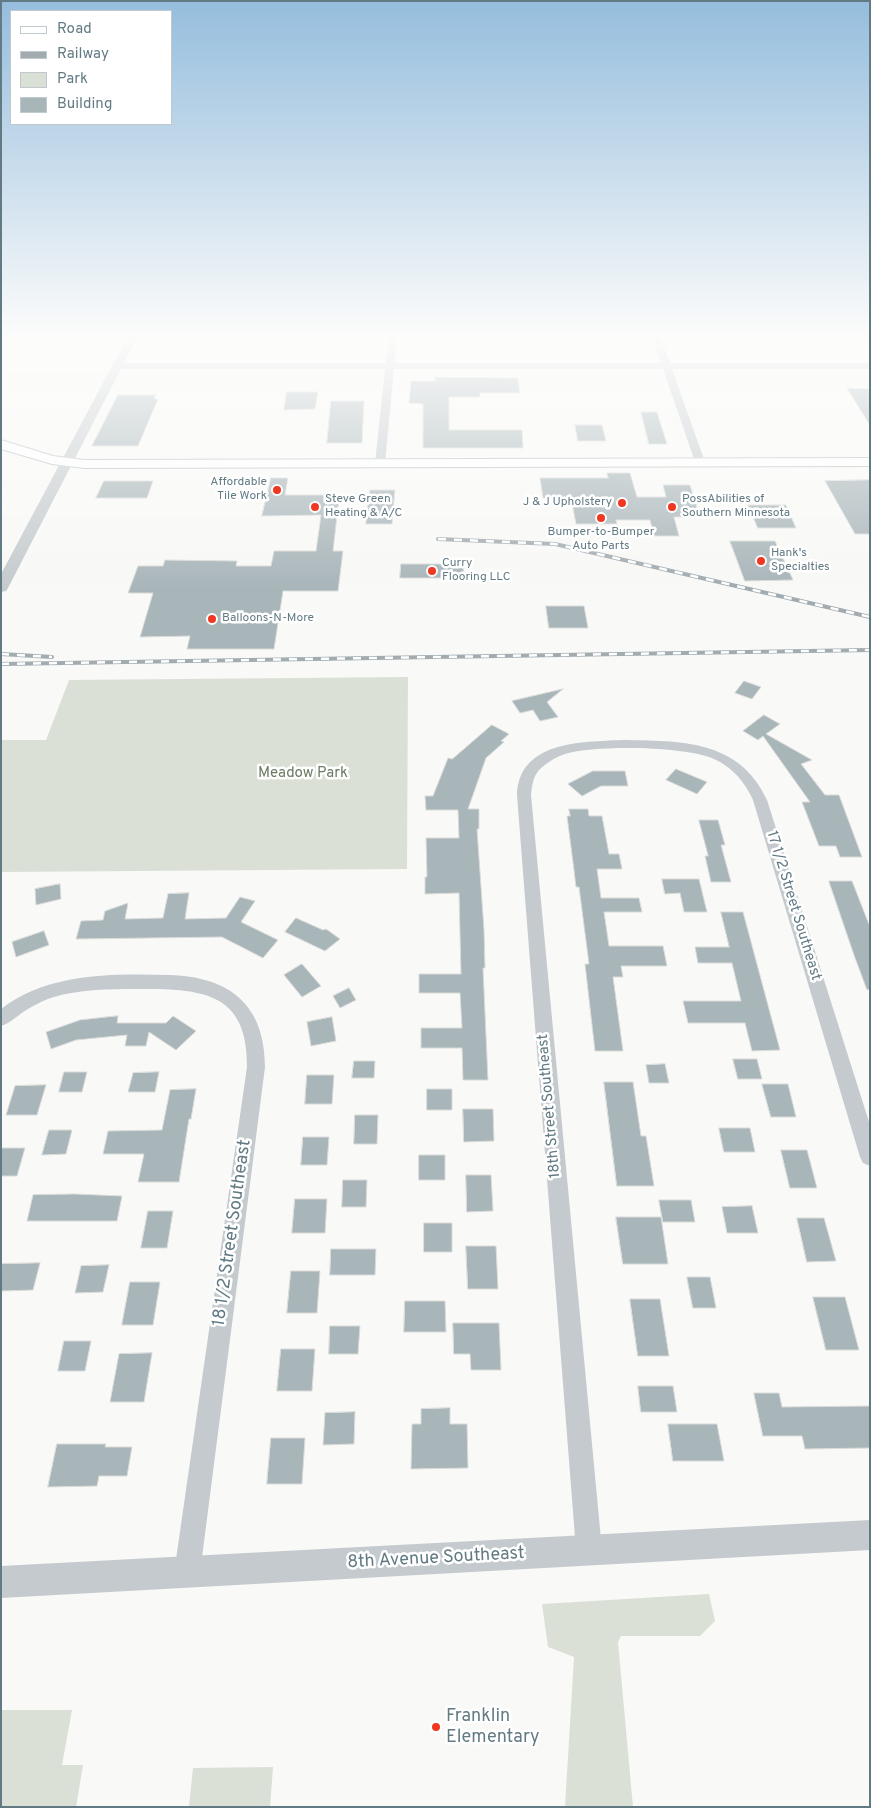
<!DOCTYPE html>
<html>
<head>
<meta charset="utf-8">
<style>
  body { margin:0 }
  #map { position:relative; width:871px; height:1808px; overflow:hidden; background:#f9f9f7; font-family:Overpass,sans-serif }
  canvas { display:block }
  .frame { position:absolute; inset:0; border:2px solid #627a84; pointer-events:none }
  .legend { position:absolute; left:10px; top:10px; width:162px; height:115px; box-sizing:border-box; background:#fff; border:1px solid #c0cace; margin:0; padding:6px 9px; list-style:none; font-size:15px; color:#627a84 }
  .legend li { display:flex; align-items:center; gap:10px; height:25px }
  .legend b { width:25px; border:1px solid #c0cace }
</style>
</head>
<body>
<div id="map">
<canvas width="871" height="1808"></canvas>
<div class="frame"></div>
<ul class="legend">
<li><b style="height:6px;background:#fff"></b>Road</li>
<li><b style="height:6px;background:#a1abb0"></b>Railway</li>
<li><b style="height:14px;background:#dae0d6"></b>Park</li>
<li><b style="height:14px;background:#a8b5b9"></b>Building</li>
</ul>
</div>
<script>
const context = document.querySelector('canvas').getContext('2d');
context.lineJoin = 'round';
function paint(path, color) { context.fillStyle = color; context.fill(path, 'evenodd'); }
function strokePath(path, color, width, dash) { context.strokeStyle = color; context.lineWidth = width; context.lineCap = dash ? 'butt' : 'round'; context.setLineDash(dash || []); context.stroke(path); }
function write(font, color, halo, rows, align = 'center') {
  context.font = font + ' Overpass,sans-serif'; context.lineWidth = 5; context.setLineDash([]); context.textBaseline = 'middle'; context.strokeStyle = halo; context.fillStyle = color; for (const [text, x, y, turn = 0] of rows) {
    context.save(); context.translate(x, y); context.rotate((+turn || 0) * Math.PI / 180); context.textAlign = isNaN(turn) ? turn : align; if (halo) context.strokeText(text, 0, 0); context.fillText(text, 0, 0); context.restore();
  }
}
paint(new Path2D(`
  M408,677L407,869L1,872V740H46L69,680Z
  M709,1594L715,1621L700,1636H621L618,1642L633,1807H565L574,1657L548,1647L542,1604Z
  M1,1710H72L62,1765H83L76,1807H1Z
  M273,1767L270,1807H189L193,1768Z`), '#dae0d6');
const building = new Path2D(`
  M435,377L518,378L520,393H480V397H449V430H522L523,448H423V404L409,403L411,381H435Z
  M847,388L870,389V425Z
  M287,392H318L315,409L284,410Z
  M118,395H156L154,399H158L138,446H92Z
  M331,401H364L362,443H327Z
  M641,412H657L667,444H649Z
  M575,425H602L606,441H578Z
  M607,473H630L637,497H666L663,485H690L700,517H674L679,536H654L650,520H616L617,524H576L571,498H543L540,478H608Z
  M271,478H288L285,495H324V499H339L333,551H343L338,591H283L274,649H187L190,636L140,637L153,593H128L138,566H163L165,560L237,561L236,566H271L274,551H316L321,515L262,516Z
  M870,480V534H855L825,481Z
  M104,481H153L147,498H96Z
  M370,490H395L392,524H366Z
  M748,505H786L796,528H758Z
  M730,541H775L793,580L745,581Z
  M401,564H463L464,578H400Z
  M546,606H584L588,628H549Z
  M744,681L761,687L752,699L735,693Z
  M563,689L547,702L558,717L540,721L533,710L520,713L512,701Z
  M764,715L780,724L766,734L812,760L801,764L825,795H839L862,857H840L836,846H819L802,802H810L763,736L758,740L743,731Z
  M492,725L509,734L501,741L504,742L486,758L468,809H479V829H477L484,930L485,968H483L488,1080H463L462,1048H421V1028H462L460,993H419V974H461L459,893L425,894V877H427L426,838H459L458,810H426L425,796H433L448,758L452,759Z
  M676,769L707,782L697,794L666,780Z
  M593,771H625L628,786H601L582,796L568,784Z
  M569,809H588L589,816H602L609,854H619L622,869H597L601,898H639L642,912H604L609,946H663L667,966H621L623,977H613L623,1051H595L585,964H589L579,887H576L574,870L567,816H570Z
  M699,820H718L725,845H721L731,882H711L705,856H708Z
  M662,879H699L707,912H684L680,893L665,894Z
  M829,881H852L870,927V989L867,990L854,955Z
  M60,884L61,899L36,905L35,889Z
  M189,893L185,919L226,918L240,897L255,901L241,922L278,940L263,958L222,937L76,939L81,921L103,920L105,911L128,903L125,919L163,918L168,894Z
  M721,912H743L780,1050L752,1051L745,1023H688L683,1001H741L732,963H698L695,947H729Z
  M296,918L323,930L326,929L340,939L325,951L285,932Z
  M44,931L49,945L16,957L12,942Z
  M302,964L321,986L302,997L284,975Z
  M349,988L356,1000L340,1008L333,996Z
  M118,1016L117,1023H166L173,1016L196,1031L176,1050L149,1032L146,1046H125L127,1035L76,1040L51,1049L46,1032L80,1020Z
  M332,1017L336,1041L311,1046L307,1022Z
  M733,1059H757L762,1079H738Z
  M354,1061H375L374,1078H352Z
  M665,1064L669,1083H649L646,1065Z
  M64,1072H87L82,1092H59Z
  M159,1072L155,1092H128L133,1073Z
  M307,1075H334L332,1104H305Z
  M604,1082H633L641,1136H646L654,1186H617Z
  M762,1084H788L796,1117H771Z
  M46,1085L37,1115H6L15,1086Z
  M196,1089L191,1119H189L179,1182H138L144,1154H103L108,1131L162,1130L170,1090Z
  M427,1089H452V1110H427Z
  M463,1109H493L494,1141L464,1142Z
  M355,1115H378L377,1144H354Z
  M719,1128H750L755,1152H724Z
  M49,1130H72L66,1154L42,1155Z
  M303,1137H329L327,1165H301Z
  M1,1148H25L17,1176H1Z
  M781,1150H807L817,1188H790Z
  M419,1155H445V1180H419Z
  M466,1175H491L493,1211L467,1212Z
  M343,1180H367L366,1207H342Z
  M74,1194L122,1196L117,1221H27L33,1195Z
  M295,1199H327L325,1233H292Z
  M659,1200H691L695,1222H663Z
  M752,1206L758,1233H727L722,1207Z
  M148,1211H173L167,1248H141Z
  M616,1217H661L668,1264H623Z
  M797,1218H824L836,1261L807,1262Z
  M424,1223H452V1252H424Z
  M466,1246H496L498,1289H468Z
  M331,1249H376L375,1275H330Z
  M40,1263L33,1290L1,1291V1264Z
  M109,1265L103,1292L75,1293L81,1266Z
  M291,1271H320L317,1313H287Z
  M687,1277H710L716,1308H693Z
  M130,1282H160L153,1325H122Z
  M813,1297H845L859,1350H826Z
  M630,1299H660L669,1356H638Z
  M405,1301H445L446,1332H404Z
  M453,1323H499L501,1370H471L470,1354H454Z
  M330,1326H360L358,1354H329Z
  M64,1341H91L85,1371H58Z
  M281,1349H315L312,1391H277Z
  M152,1353L144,1402H110L119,1354Z
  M638,1386H673L677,1412H641Z
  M754,1393H779L782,1407L870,1406V1448L805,1449L802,1436H763Z
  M450,1408V1424H467L468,1468L411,1469L412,1424H421V1409Z
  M355,1412L354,1444L323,1445L325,1413Z
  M668,1424H717L724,1461H673Z
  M271,1438H305L302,1484H267Z
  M57,1444H106L105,1447H132L127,1476H99L97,1486L48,1487Z`);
paint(building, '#a8b5b9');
strokePath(building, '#dbdbd9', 1);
const secondary = new Path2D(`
  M1,440L53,456L84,460L870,458V466L84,468L52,464L1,449Z`);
strokePath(secondary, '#b6bec2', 2);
paint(new Path2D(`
  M389,336H397L395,363H661L652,336H660L670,363H870V369H672L705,462L700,465L695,462L663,369H394L385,463L380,466L375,463L385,369H117L113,366L117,363H386Z
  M622,740C680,741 739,739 767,800L870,1125V1166L863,1163L860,1157L753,800C745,782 732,767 714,759C684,746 596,745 565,754C556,757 546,763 539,770C533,777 532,786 531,795L602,1550L598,1559L589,1563L580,1559L576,1550L517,795C519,741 581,742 622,740Z
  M170,975C230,977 265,1005 265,1067L200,1573L196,1582L187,1586L178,1582L174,1573L247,1067C248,990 199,989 137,989C110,989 81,989 54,997C43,1000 33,1006 23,1012C16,1017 10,1023 1,1026V1009C50,972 112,974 170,975Z`), '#c4cacd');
paint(new Path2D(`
  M128,336H138L8,588L6,591L1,592V574Z
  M870,1520V1550L1,1598V1566Z`), '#c4cacd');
paint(secondary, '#fff');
const rail = new Path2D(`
  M438,539L555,544L870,617
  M1,654L52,657
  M1,664L870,650`);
strokePath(rail, '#a1abb0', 4);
strokePath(rail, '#fff', 2.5, [8]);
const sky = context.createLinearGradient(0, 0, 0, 589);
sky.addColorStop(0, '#95bddd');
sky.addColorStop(0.57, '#fcfcfb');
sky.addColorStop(1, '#fcfcfb00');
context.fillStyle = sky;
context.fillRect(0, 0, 871, 589);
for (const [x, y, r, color] of [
  [277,490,5,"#ef3721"],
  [622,503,5,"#ef3721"],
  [315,507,5,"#ef3721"],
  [672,507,5,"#ef3721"],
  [601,518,5,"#ef3721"],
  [761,561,5,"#ef3721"],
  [432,571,5,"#ef3721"],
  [212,619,5,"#ef3721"],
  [436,1727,5,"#ef3721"]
]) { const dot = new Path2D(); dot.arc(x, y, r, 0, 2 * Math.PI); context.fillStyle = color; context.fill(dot); strokePath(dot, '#fff', 2); }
write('12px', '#627a84', '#fff', [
  ["Affordable",267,483,"right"],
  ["Tile Work",267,497,"right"],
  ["Steve Green",325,500],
  ["Heating & A/C",325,514],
  ["PossAbilities of",682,500],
  ["Southern Minnesota",682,514],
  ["J & J Upholstery",612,503,"right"],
  ["Bumper-to-Bumper",601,533,"center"],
  ["Auto Parts",601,547,"center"],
  ["Hank's",771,554],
  ["Specialties",771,568],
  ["Curry",442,564],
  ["Flooring LLC",442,578],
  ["Balloons-N-More",222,619]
], 'left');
write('15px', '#6a7b62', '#fff', [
  ["Meadow Park",303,774]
]);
write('15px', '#627a84', '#fff', [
  ["17 1/2 Street Southeast",793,906,73],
  ["18th Street Southeast",550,1106,-95]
]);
write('18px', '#627a84', '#fff', [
  ["18 1/2 Street Southeast",233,1233,-82],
  ["8th Avenue Southeast",436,1559,-3]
]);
write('18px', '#627a84', '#fff', [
  ["Franklin",446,1717],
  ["Elementary",446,1738]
], 'left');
</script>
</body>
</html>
